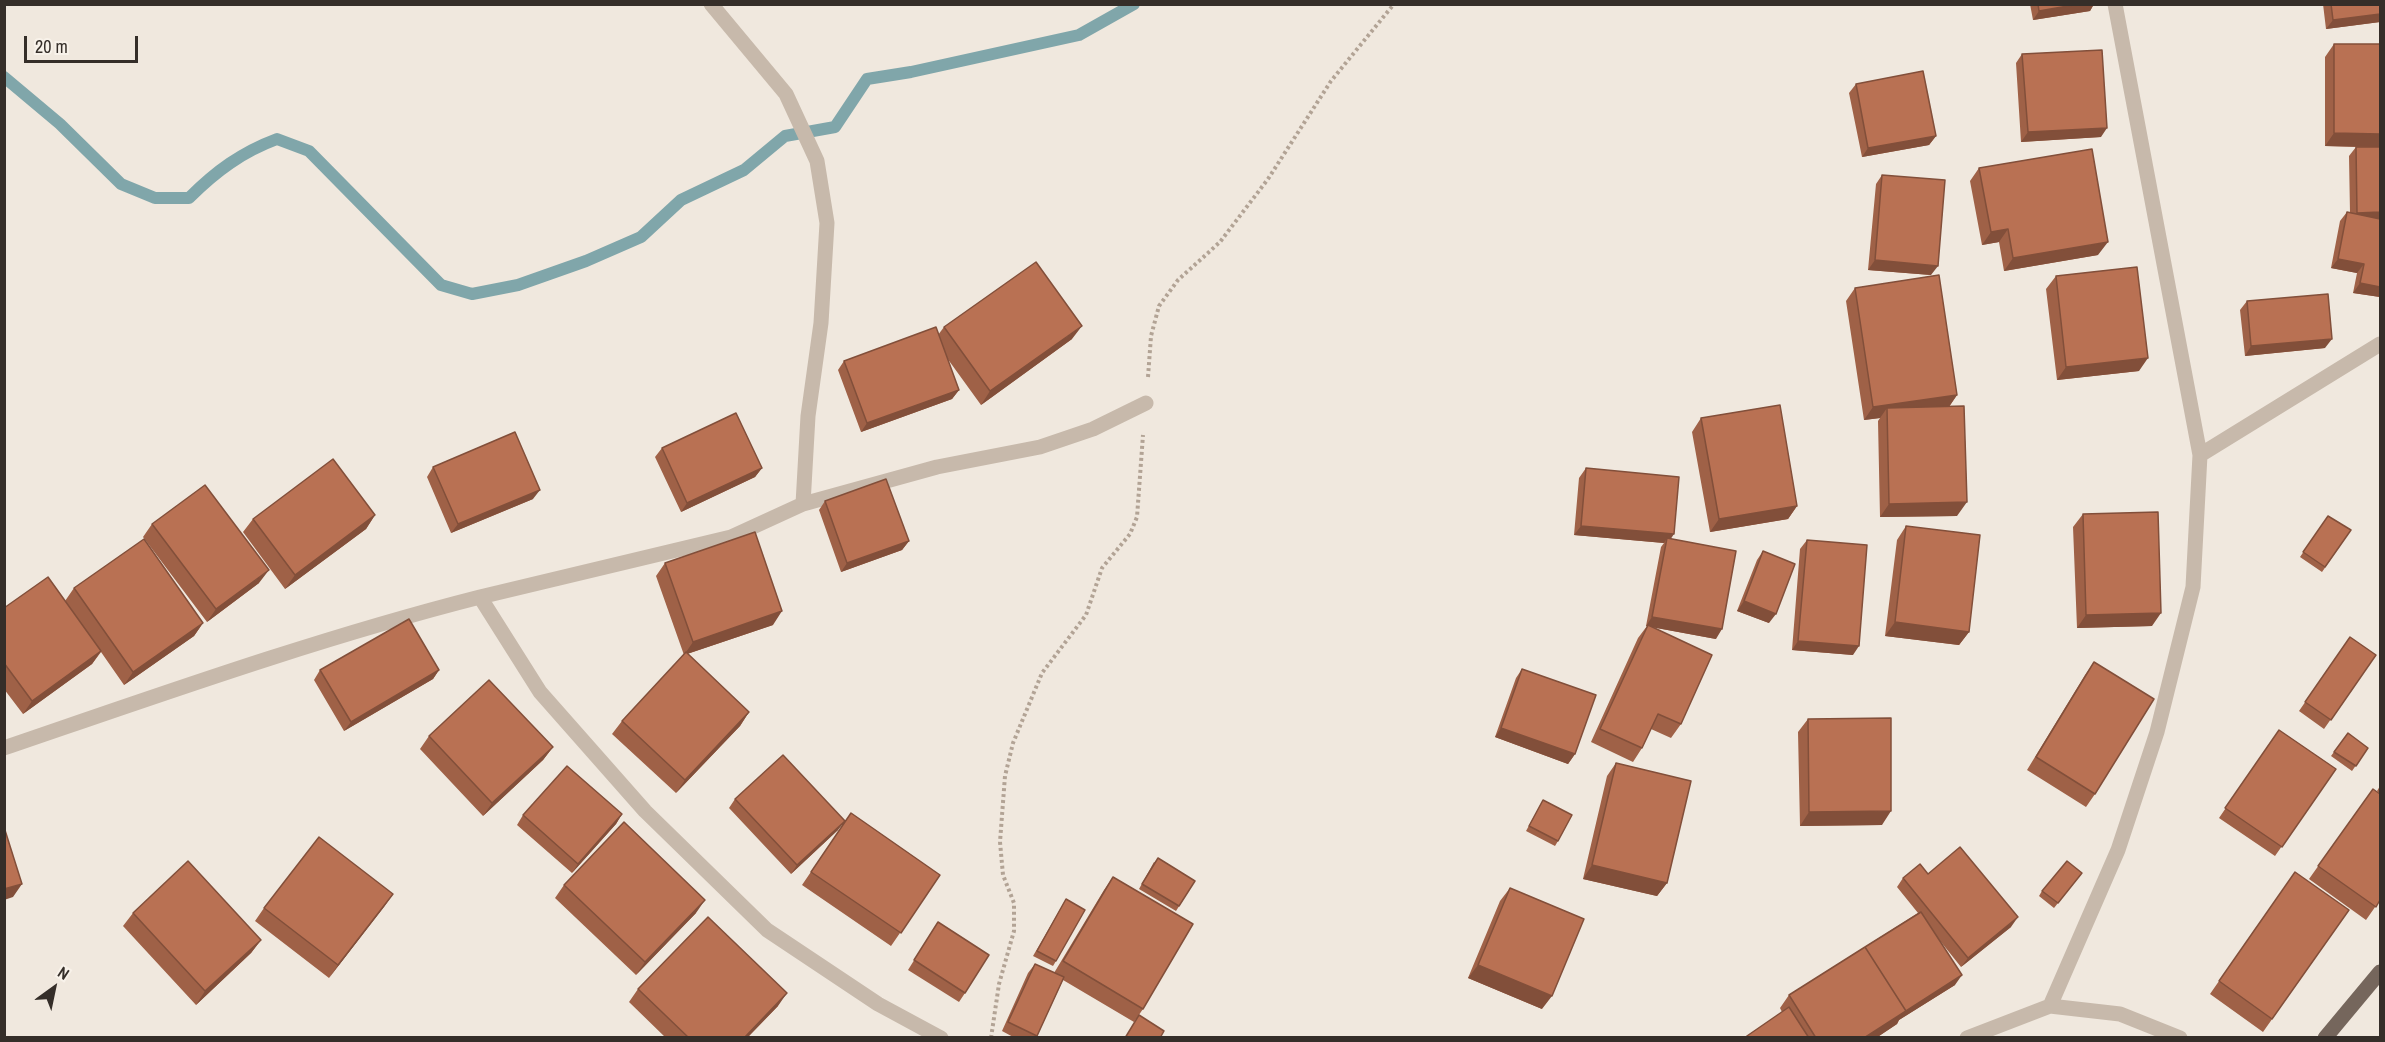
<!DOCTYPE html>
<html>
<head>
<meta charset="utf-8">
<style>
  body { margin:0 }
  #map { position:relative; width:2385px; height:1042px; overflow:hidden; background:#f0e8de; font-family:"Archivo Narrow",sans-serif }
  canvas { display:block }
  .frame { position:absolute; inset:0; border:6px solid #352e29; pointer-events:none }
  .north { position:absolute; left:24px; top:958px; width:60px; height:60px; -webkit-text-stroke:4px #f8f2ea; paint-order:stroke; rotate:33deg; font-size:16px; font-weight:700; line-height:24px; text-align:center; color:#352e29 }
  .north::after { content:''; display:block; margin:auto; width:21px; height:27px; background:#352e29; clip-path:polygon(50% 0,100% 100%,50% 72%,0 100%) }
  .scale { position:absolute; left:24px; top:36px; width:114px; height:27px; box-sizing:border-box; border:3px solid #352e29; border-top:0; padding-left:8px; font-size:18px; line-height:21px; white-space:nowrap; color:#352e29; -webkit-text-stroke:4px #f8f2ea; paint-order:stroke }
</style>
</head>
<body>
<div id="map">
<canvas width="2385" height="1042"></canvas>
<div class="frame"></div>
<div class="north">N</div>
<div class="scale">20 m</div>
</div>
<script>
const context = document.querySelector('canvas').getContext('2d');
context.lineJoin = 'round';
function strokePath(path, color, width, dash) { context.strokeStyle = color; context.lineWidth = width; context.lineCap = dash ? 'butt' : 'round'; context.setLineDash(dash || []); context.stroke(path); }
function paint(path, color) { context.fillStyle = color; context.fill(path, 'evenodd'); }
strokePath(new Path2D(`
  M4,77L60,124L121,184L155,198H189C216,171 242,152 277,139L309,151L441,285L472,294L518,285L586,261L641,237L681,200L744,170L785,136L835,127L867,79L911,72L1079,35L1134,4`), '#80a6aa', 12);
strokePath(new Path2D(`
  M1148,377L1151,336L1159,306L1178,280L1220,242L1268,179L1331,81L1394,4
  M991,1038L999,984L1014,931V903L1003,875L1000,842L1005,776L1013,743L1042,673L1086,615L1102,568L1130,534L1137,517L1143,435`), '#b2a395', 4, [3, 3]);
strokePath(new Path2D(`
  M711,4L786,94L817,161L827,223L821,323L808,416L803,504
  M2200,455L2380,344
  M480,597L731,537L803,504L937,467L1040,447L1093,429L1146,403
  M4,748C162,694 319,638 480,597L540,692L645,811L767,930L878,1004L941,1038
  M2050,1006L2118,850L2157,732L2193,587L2200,455L2115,4
  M1967,1038L2050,1006L2120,1014L2180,1038`), '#c7b9ab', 15);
strokePath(new Path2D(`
  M2325,1038L2380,972`), '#75665c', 15);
paint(new Path2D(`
  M2030,4H2094L2090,11L2033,20Z
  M2323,4H2380V22L2326,29Z
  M2334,44H2380V297L2353,293L2357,273L2331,268L2340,221L2347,212L2350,213L2349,156L2356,147L2325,146V57Z
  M2022,54L2101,137L2021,142L2016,63Z
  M1856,84L1936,136L1929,145L1862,157L1849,93Z
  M1979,168L2098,255L2004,271L1999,242L1982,245L1970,181Z
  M1882,175L1931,275L1868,270L1876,184Z
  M2056,276L2139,371L2057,380L2046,289Z
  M1855,288L1957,395L1949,407L1957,516L1880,517L1878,421L1880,418L1864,420L1846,301Z
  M2247,301L2325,348L2245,356L2240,310Z
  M944,327L1072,339L981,405L947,358L959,390L952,399L861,432L838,370L844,361L938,335Z
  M1701,418L1797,506L1788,519L1710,532L1692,432Z
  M662,448L762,468L755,477L681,512L655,457Z
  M433,467L533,499L451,533L427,477Z
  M1586,468L1671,539L1716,639L1651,627L1681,724L1671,738L1651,729L1642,748L1633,762L1591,742L1638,638L1647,626H1646L1661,547L1664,543L1574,535L1579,478Z
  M825,501L909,541L902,550L841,572L819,510Z
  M2083,514L2152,626L2077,628L2073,527Z
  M375,515L366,529L285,589L243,532L253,519Z
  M2328,516L2351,530L2322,572L2300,557Z
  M152,524L259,583L207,622L143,537Z
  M1906,526L1969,632L1959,645L1885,636L1897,540Z
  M1807,540L1853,655L1792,650L1800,549Z
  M1763,551L1769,623L1737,611L1757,560Z
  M665,563L773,625L687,654L749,712L740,726L676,793L612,734L622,721L684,655L656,576Z
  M74,588L203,623L194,636L124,685L101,652L92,664L23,714L4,689V608L65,601Z
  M2350,637L2376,655L2324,729L2299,711Z
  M2094,662L2095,794L2086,807L2027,770L2085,675Z
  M1522,669L1575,754L1568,764L1495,737L1516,678Z
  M320,670H439L433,679L344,731L314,680Z
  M1808,719L1882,825L1800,826L1798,732Z
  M2279,730L2336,769L2275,856L2219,818Z
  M2348,733L2368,748L2352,771L2331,756Z
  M429,736L553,747L543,760L483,816L420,749Z
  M1616,763L1667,883L1657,896L1583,879L1607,776Z
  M2380,786V794L2377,791Z
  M2373,789L2380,900L2366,920L2309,879Z
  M735,799L838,830L791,874L729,808Z
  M1543,800L1558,841L1555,846L1526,831Z
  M851,813L940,875L891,946L802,885Z
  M622,814L616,824L572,873L517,825L523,815Z
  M1154,862L1195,881L1176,911L1139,889Z
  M2295,872L2349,910L2263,1032L2210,994Z
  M2082,873L2054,908L2039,896L2042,891Z
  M1928,874L2011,927L1961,967L1937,937L1955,985L1899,1020L1897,1024L1876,1038H1744L1782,1012L1780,1008L1789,995L1918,913L1897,887L1903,878Z
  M1113,877L1143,1009L1134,1022L1063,980L1036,1038H1015L1002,1031L1028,973L1035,964L1054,973L1104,890Z
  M564,885L696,913L636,975L555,898Z
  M1510,888L1542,1009L1468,978L1500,901Z
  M393,894L329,978L255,921L264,908Z
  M1066,899L1056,961L1053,966L1033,956Z
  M133,913L261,940L251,953L196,1005L123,926Z
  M938,922L965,993L959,1002L908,970Z
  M638,989L778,1006L747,1038H666L629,1002Z`), '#9f6147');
paint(new Path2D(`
  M2079,4H2094L2090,11L2033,20L2039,11Z
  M2380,14V22L2326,29L2333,20Z
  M2107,128L2101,137L2021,142L2028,132Z
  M2334,133L2380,134V147L2325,146Z
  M1936,136L1929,145L1862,157L1868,148Z
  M2380,212V221L2350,222L2357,213Z
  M2008,229L1999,242L1982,245L1991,232Z
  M2108,242L2098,255L2004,271L2013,258Z
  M2338,259L2364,264L2357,273L2331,268Z
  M1875,260L1938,266L1931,275L1868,270Z
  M2360,283L2380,287V297L2353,293Z
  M1082,326L1072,339L981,405L990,391Z
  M2332,339L2325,348L2245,356L2251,346Z
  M2148,358L2139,371L2057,380L2066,367Z
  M959,390L952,399L861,432L867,423Z
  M1957,395L1948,408H1887L1880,418L1864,420L1873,407Z
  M762,468L755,477L681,512L687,503Z
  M540,490L533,499L451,533L458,524Z
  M1967,502L1957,516L1880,517L1889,504Z
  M1797,506L1788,519L1710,532L1719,519Z
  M375,515L366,529L285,589L295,575Z
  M1581,526L1674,534L1668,543L1667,538L1664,543L1574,535Z
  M909,541L902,550L841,572L847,563Z
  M269,570L259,583L207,622L216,609Z
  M1744,601L1776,614L1769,623L1737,611Z
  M782,611L773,625L684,655L693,642Z
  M2161,613L2152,626L2077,628L2086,615Z
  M1652,617L1722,629L1716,639L1646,626Z
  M1895,622L1969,632L1959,645L1885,636Z
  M203,623L194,636L124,685L133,672Z
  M1798,641L1859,646L1853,655L1792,650Z
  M101,651L92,664L23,714L32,701Z
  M439,670L433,679L344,731L351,722Z
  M749,712L740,726L676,793L685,780Z
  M1501,728L1575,754L1568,764L1495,737Z
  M553,747L543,760L483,816L492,803Z
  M1891,811L1882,825L1800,826L1809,812Z
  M622,814L616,824L572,873L578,864Z
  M845,821L838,830L791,874L797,865Z
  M1592,865L1667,883L1657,896L1583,879Z
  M22,884L13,897L4,900V889Z
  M393,894L384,907L329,978L338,965Z
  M705,900L696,913L636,975L645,962Z
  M2018,917L2011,927L1961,967L1968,958Z
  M261,940L251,953L196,1005L205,991Z
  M1478,965L1552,996L1542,1009L1468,978Z
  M1962,975L1955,985L1899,1020L1897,1024L1876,1038H1864Z
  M787,993L778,1006L747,1038H744Z`), '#824f3a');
const building = new Path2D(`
  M2038,4H2079L2039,11Z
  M2331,4H2380V14L2333,20Z
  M2334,44H2380V134L2334,133Z
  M2102,50L2107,128L2028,132L2022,54Z
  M1923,71L1936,136L1868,148L1856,84Z
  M2356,147H2380V212L2357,213Z
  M2092,149L2108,242L2013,258L2008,229L1991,232L1979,168Z
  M1882,175L1945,180L1938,266L1875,260Z
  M2347,212L2380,219V287L2360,283L2364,264L2338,259Z
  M1036,262L1082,326L990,391L944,327Z
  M2137,267L2148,358L2066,367L2056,276Z
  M1939,275L1957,395L1873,407L1855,288Z
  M2328,294L2332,339L2251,346L2247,301Z
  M936,327L959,390L867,423L844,361Z
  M1780,405L1797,506L1719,519L1701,418Z
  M1964,406L1967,502L1889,504L1887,408Z
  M736,413L762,468L687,503L662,448Z
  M515,432L540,490L458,524L433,467Z
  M333,459L375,515L295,575L253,519Z
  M1586,468L1679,477L1674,534L1581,526Z
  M886,479L909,541L847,563L825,501Z
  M205,485L269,570L216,609L152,524Z
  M2158,512L2161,613L2086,615L2083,514Z
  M2328,516L2351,530L2325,567L2303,552Z
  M1906,526L1980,535L1969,632L1895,622Z
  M755,532L782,611L693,642L665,563Z
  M1667,538L1736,551L1722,629L1652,617Z
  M144,539L203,623L133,672L74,588Z
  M1807,540L1867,545L1859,646L1798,641Z
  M1763,551L1795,564L1776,614L1744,601Z
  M48,577L101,651L32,701L4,663V608Z
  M409,619L439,670L351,722L320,670Z
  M1648,625L1712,655L1681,724L1658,714L1642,748L1600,729Z
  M2350,637L2376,655L2331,720L2305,702Z
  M686,652L749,712L685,780L622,721Z
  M2094,662L2154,699L2095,794L2036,757Z
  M1522,669L1596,695L1575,754L1501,728Z
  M489,680L553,747L492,803L429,736Z
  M1891,718V811L1809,812L1808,719Z
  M2279,730L2336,769L2282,847L2225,808Z
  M2348,733L2368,748L2356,766L2334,752Z
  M783,755L845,821L797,865L735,799Z
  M1616,763L1691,781L1667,883L1592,865Z
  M567,766L622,814L578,864L523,815Z
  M2373,789L2380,794V900L2376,907L2318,866Z
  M1543,800L1572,815L1558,841L1529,826Z
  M851,813L940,875L901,933L811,872Z
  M624,822L705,900L645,962L564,885Z
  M4,827L22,884L4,889Z
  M319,837L393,894L338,965L264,908Z
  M1960,847L2018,917L1968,958L1903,878L1920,864L1928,874Z
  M1158,858L1195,881L1179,906L1142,884Z
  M188,861L261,940L205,991L133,913Z
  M2067,861L2082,873L2058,903L2042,891Z
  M2295,872L2349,910L2272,1019L2219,981Z
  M1113,877L1193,924L1143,1009L1063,961Z
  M1510,888L1584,919L1552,996L1478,965Z
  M1066,899L1085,910L1056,961L1037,951Z
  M1921,912L1962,975L1906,1011L1865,947Z
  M708,917L787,993L744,1038H689L638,989Z
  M938,922L989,955L965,993L914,960Z
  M1865,947L1906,1011L1864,1038H1816L1789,995Z
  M1035,964L1064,977L1037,1036L1008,1022Z
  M1789,1007L1809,1038H1744Z
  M1139,1015L1164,1031L1160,1038H1125Z`);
paint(building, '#b97153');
strokePath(building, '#824f3a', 1.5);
</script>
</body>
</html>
